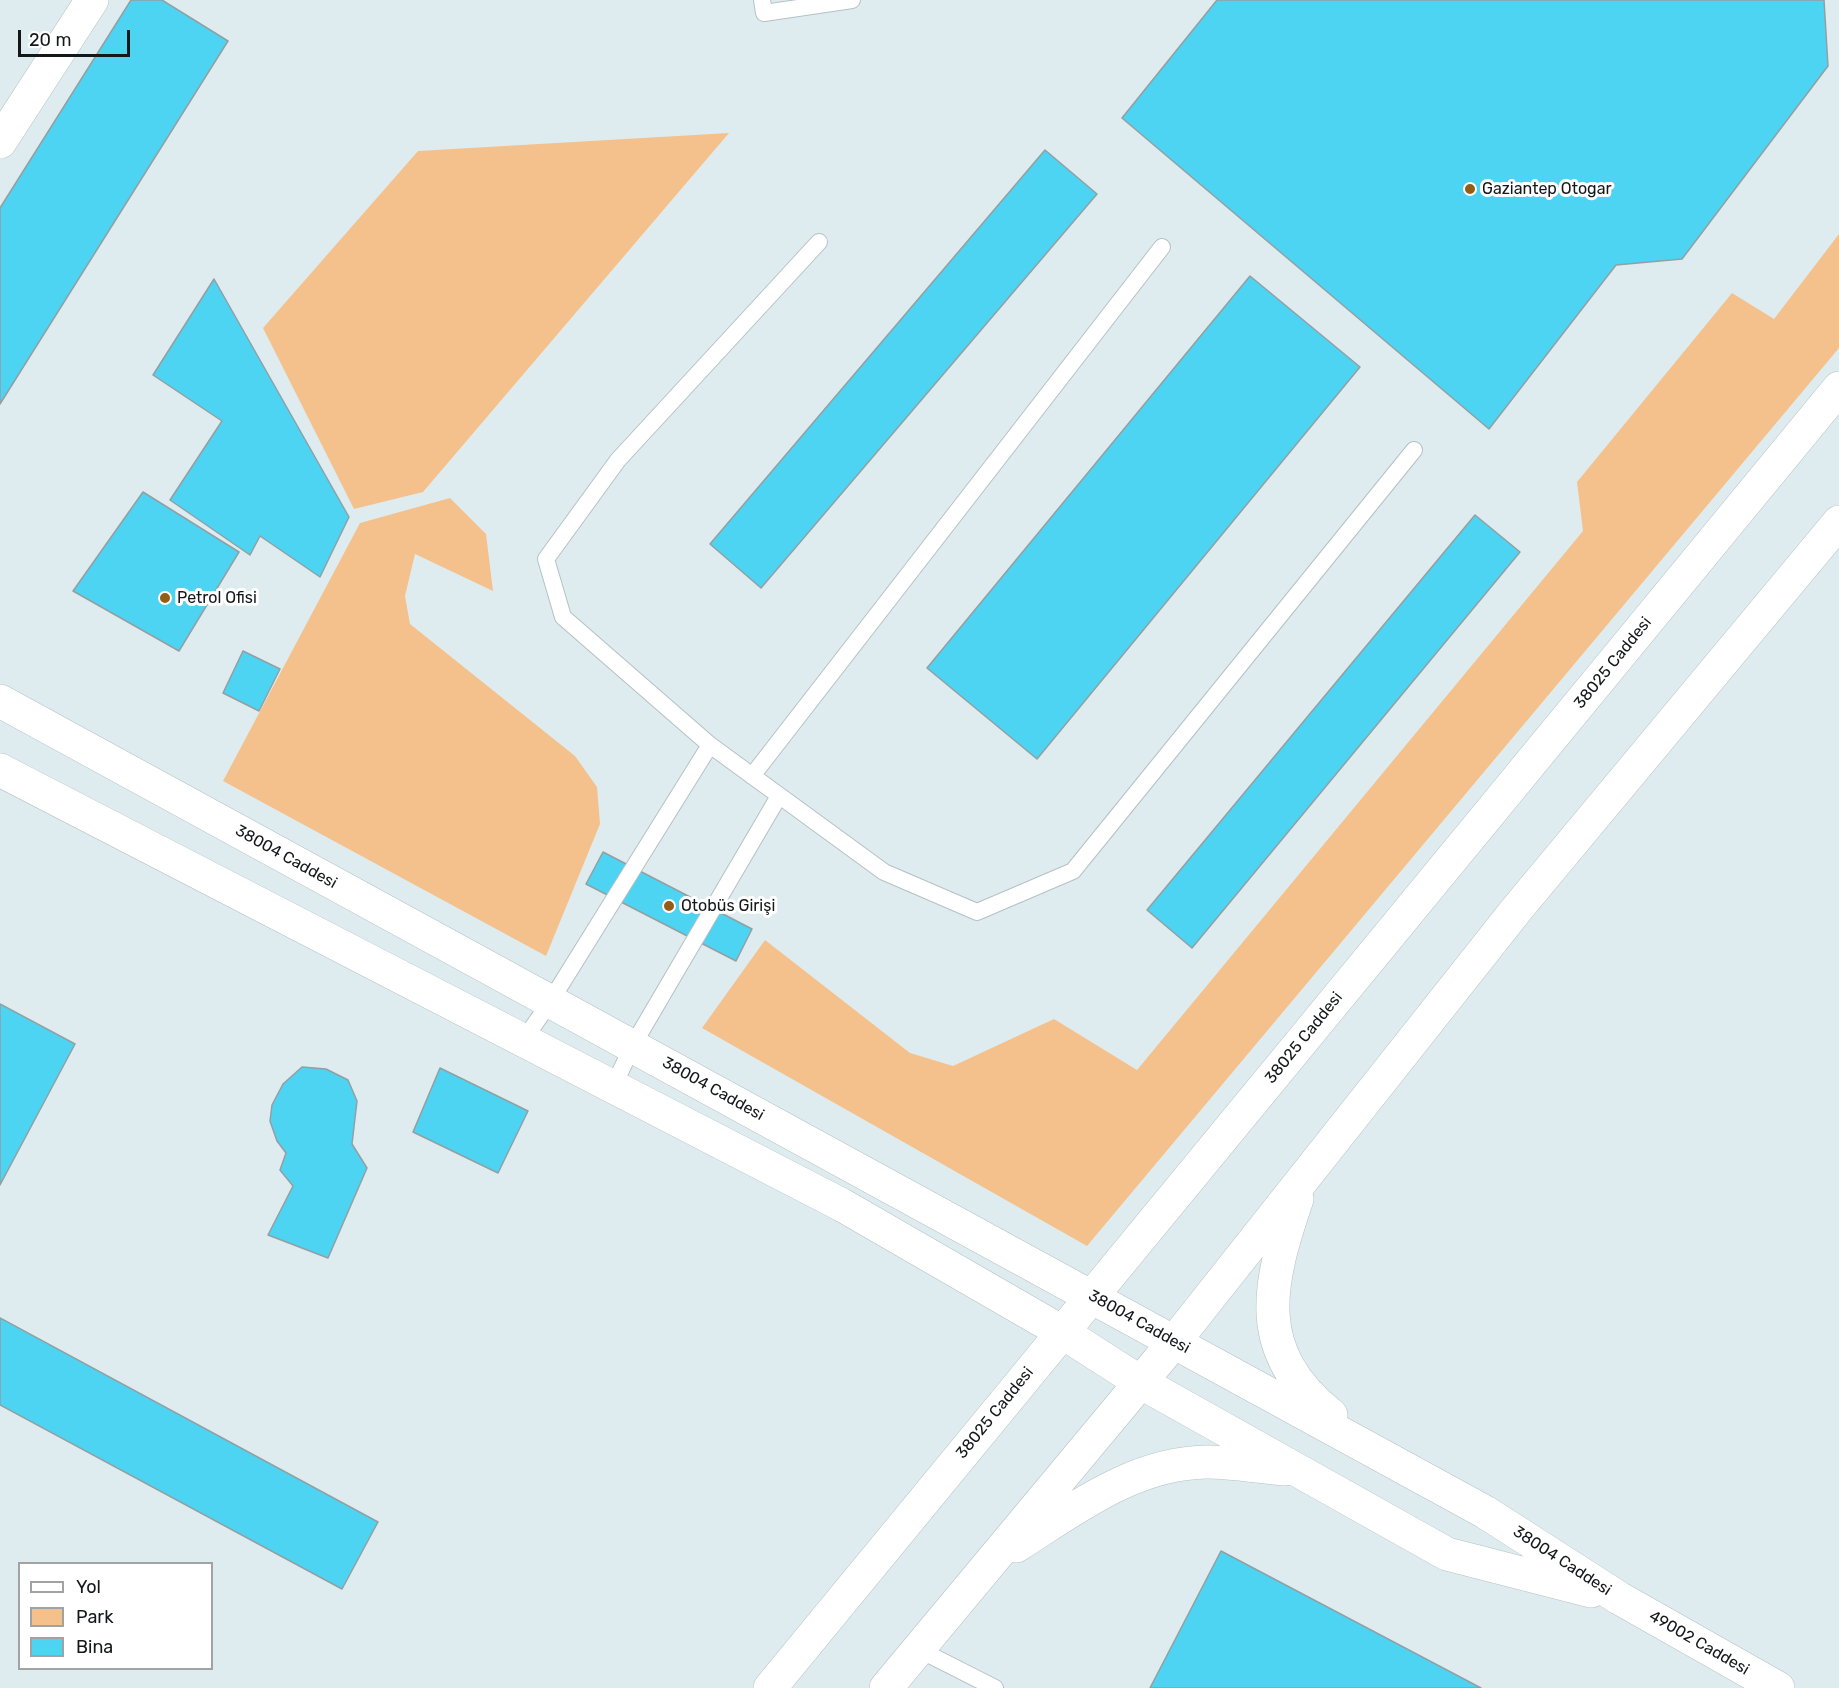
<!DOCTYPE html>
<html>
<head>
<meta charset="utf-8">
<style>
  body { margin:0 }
  #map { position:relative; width:1839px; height:1688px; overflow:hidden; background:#dfecef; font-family:Rubik,sans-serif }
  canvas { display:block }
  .legend { position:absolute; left:18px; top:1562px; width:195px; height:108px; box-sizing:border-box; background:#fff; border:2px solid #a1a3a3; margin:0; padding:8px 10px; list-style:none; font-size:18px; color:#141819 }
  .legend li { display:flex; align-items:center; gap:12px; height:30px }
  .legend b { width:30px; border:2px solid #a1a3a3 }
  .scale { position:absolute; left:18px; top:30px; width:112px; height:27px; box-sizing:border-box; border:3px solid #141819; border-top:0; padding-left:8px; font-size:18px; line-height:21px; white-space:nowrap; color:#141819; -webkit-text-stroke:4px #fff; paint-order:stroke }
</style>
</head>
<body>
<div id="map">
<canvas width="1839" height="1688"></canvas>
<ul class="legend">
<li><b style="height:8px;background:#fff"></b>Yol</li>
<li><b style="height:16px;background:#f4c18d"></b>Park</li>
<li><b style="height:16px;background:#4cd4f2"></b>Bina</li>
</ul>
<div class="scale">20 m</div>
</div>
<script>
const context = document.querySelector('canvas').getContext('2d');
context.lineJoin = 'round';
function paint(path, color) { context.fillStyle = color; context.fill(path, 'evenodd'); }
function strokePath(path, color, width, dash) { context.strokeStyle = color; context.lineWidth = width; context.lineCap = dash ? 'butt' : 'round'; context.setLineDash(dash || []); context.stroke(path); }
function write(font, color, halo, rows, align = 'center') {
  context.font = font + ' Rubik,sans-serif'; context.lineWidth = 6; context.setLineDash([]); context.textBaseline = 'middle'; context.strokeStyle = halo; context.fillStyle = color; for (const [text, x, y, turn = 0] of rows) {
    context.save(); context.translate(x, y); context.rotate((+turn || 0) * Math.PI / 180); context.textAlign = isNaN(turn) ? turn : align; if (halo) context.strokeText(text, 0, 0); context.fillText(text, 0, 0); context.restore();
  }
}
paint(new Path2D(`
  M729,133L423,492L354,509L263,328L418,151Z
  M1839,234V348L1087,1246L702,1028L765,940L910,1053L953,1066L1054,1019L1137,1070L1583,531L1577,482L1732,293L1774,319Z
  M450,498L486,534L493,591L415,554L405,596L410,624L575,756L597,787L600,824L546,956L223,781L360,523Z`), '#f4c18d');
const building = new Path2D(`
  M131,0H162L228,41L0,404V208Z
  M1217,0H1824L1828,66L1682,259L1616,265L1489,429L1122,118Z
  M1045,150L1097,194L761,588L710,544Z
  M1250,276L1360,367L1037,759L927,668Z
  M214,279L349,517L320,577L260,536L250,555L170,500L222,421L153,375Z
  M143,492L239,552L179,651L73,591Z
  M1475,515L1520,552L1192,948L1147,910Z
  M243,651L280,669L259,711L223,693Z
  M603,852L752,929L736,961L586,884Z
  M0,1004L75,1044L0,1185Z
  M302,1067L326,1069L348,1080L357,1101L352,1144L367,1168L328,1258L268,1235L293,1186L280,1170L286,1153L277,1141L270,1121L272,1105L283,1084Z
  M440,1068L528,1111L498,1173L413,1132Z
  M0,1318L378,1522L342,1589L0,1405Z
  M1221,1551L1481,1688H1150Z`);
paint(building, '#4cd4f2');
strokePath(building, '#939fa2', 1.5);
const lane = new Path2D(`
  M762,0L764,13L852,0
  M819,242L618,460L546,559L563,617L710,745L884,872L977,912L1073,871L1414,450
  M752,776L1162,247
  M523,1041L550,1002L710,745
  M613,1087L633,1045L779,796
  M918,1649L995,1688`);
const street = new Path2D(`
  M0,142L92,0`);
const secondary = new Path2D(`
  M0,701L1485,1512L1619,1598L1778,1688
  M0,770L842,1205L1062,1332L1140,1382L1447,1554L1591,1591
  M1297,1199C1268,1284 1251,1351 1331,1415
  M1016,1546C1075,1509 1133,1463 1207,1462C1232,1462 1259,1467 1285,1469
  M770,1688L1839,388
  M886,1688L1174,1342L1517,909L1839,522`);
strokePath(lane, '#b4c1c4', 18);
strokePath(street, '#b4c1c4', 34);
strokePath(secondary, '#b4c1c4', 34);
strokePath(lane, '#fff', 16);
strokePath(street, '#fff', 33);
strokePath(secondary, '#fff', 33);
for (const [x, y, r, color] of [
  [1470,189,6,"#945d15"],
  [165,598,6,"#945d15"],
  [669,906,6,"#945d15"]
]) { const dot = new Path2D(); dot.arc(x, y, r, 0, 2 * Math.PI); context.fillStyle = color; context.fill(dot); strokePath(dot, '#fff', 2); }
write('16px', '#141819', '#fff', [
  ["Gaziantep Otogar",1482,189],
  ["Petrol Ofisi",177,598],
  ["Otobüs Girişi",681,906]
], 'left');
write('16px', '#141819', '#fff', [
  ["38025 Caddesi",1613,663,-51],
  ["38004 Caddesi",286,857,29],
  ["38025 Caddesi",1304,1038,-51],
  ["38004 Caddesi",713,1089,29],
  ["38004 Caddesi",1139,1322,29],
  ["38025 Caddesi",995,1413,-51],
  ["38004 Caddesi",1562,1561,33],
  ["49002 Caddesi",1699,1643,30]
]);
</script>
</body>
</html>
